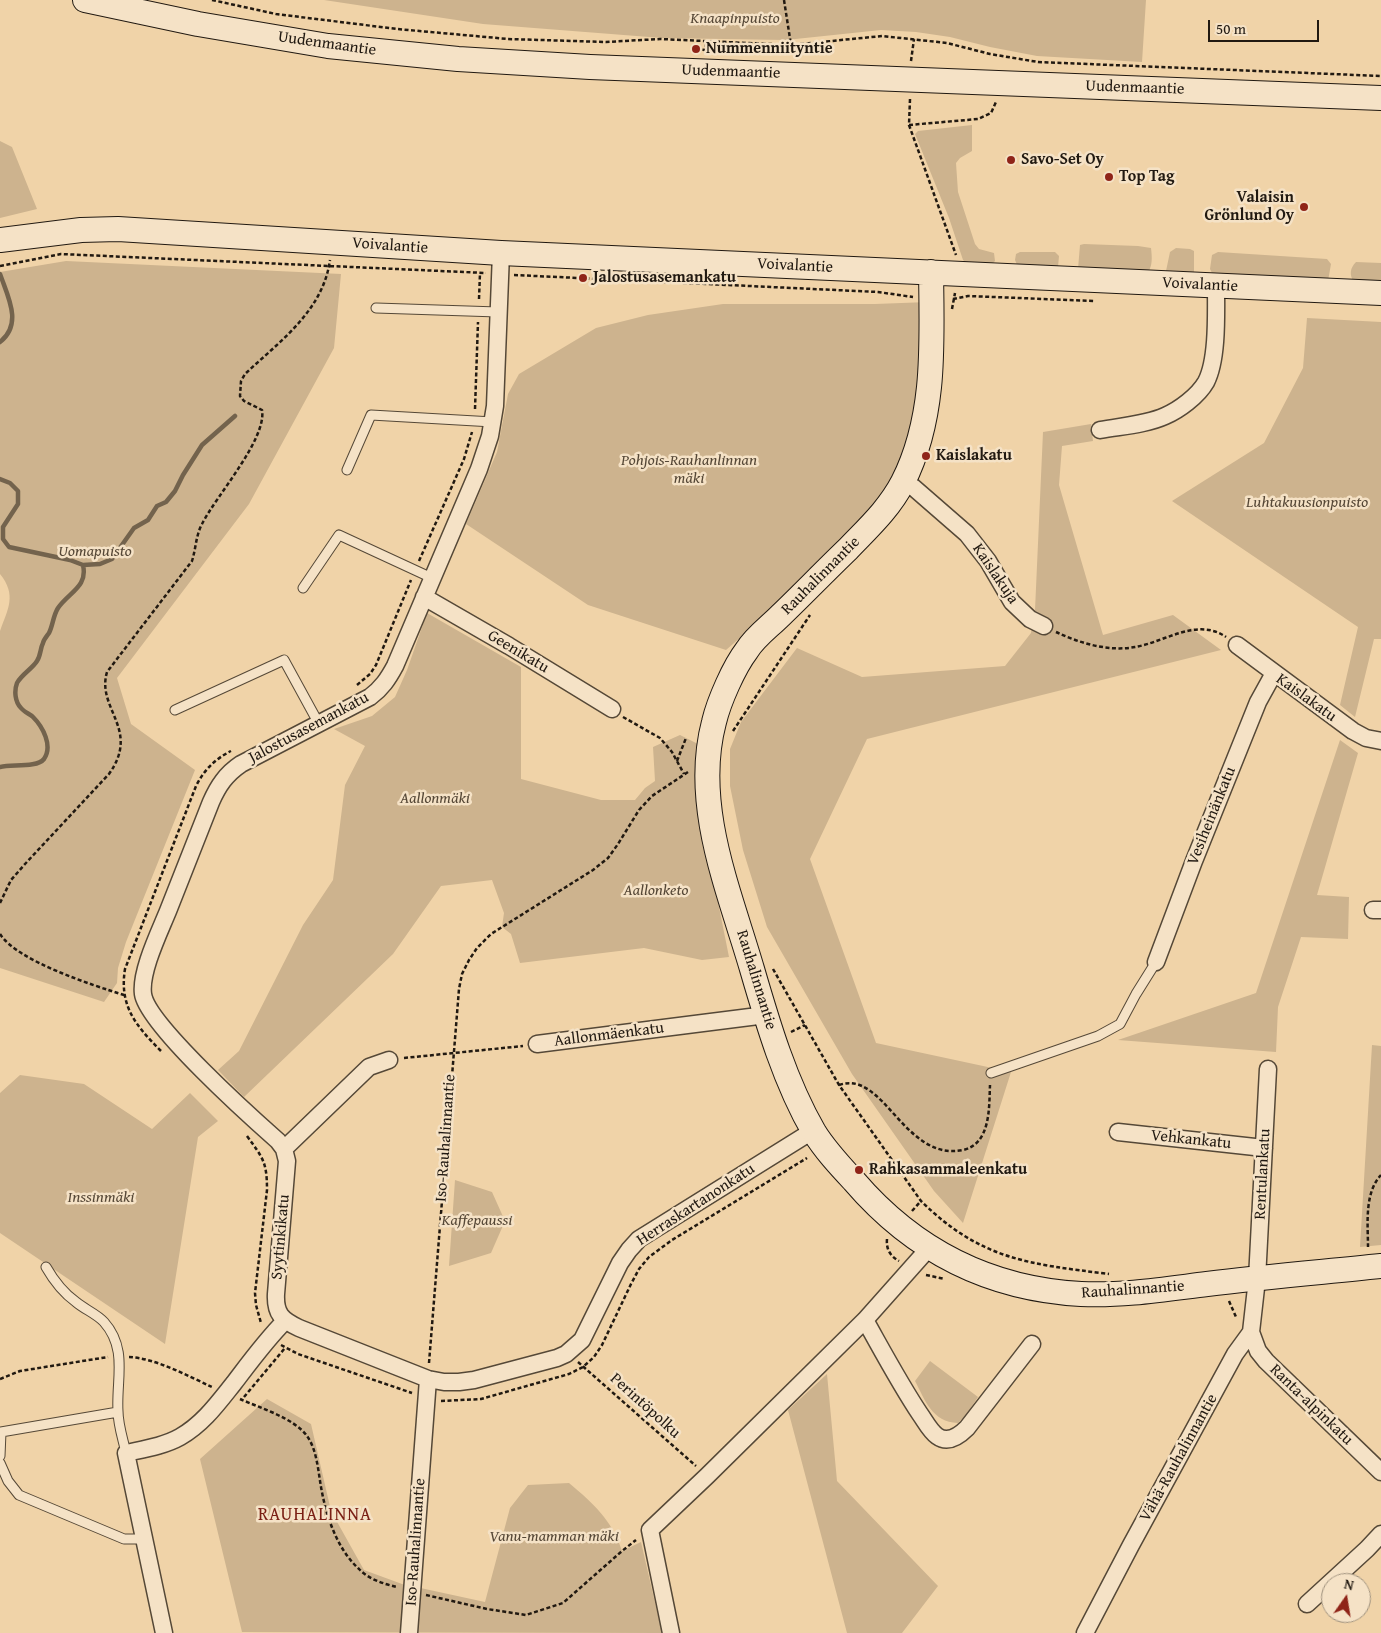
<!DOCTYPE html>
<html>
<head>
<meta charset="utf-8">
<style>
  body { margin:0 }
  #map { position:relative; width:1381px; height:1633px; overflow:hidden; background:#f0d3a8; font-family:"Gentium Book Plus",serif }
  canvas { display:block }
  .north { position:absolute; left:1321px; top:1573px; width:50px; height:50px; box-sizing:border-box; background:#f5e2c6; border:1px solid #a0927e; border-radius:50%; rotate:13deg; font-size:14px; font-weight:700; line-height:20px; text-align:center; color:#211911 }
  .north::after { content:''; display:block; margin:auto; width:18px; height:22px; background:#8f2418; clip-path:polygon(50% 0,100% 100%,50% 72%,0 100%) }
  .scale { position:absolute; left:1208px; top:20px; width:111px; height:22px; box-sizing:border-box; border:2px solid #211911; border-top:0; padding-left:6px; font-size:15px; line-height:18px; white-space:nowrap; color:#211911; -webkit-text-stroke:4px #f5e2c6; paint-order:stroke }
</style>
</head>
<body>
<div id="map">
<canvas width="1381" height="1633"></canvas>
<div class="north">N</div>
<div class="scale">50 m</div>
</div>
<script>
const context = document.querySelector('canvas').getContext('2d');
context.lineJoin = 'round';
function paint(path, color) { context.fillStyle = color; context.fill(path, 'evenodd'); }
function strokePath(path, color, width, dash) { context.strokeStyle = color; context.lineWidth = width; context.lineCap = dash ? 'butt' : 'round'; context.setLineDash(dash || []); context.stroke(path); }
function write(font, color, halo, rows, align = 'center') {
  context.font = font + ' "Gentium Book Plus",serif'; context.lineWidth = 5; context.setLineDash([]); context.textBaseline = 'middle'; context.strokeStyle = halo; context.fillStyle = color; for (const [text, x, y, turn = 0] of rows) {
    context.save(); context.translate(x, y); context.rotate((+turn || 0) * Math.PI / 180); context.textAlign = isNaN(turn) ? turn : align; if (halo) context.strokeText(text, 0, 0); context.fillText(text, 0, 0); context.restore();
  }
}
paint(new Path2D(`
  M324,0H1146L1142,62L1037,56L990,47L950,37L916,32L881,30L786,40L662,38L483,24Z
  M972,125V151L960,158L956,163L958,192L975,244L979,249L994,253L995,261L992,264H967L963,260L949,218L915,134L918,131Z
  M0,141L12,147L37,209L0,218Z
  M1084,244L1138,246L1151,248C1152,257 1153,266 1147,274L1078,269L1080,245Z
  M1176,248L1190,249L1194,251V273L1166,271L1170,252Z
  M1020,252H1055L1059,256L1058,267H1018L1015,260L1016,254Z
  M1218,252L1327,259L1331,264L1328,281L1212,273L1210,269L1212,255Z
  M66,261L341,274L334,348L249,504L117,678L131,724L195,770L126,942L118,968L117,983L104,1002L0,968V631C8,609 17,595 0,574V272Z
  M1356,262L1381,263V286L1354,282C1349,275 1350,268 1356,262Z
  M928,302L930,389L881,515L726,650L588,605L466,524L497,452L508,394L519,374L596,328L648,315L723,304H875Z
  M1307,318L1381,322V639H1374L1355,717L1340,705L1358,627L1172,501L1264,443L1303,368Z
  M1091,424L1093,441L1062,446L1059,485L1103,635L1173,615L1221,650L867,739L810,859L876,1043L1011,1072L963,1223L934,1191L852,1074L767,927L743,850L730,786V749L741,722L797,648L862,677L1005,666L1031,633L1035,610L1043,432Z
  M427,613L521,667V779L601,800H635L645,788L655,781L653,747L680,735L700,745L697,799L703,847L718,902L729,957L702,960L644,948L520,963L511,934L502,927L504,913L492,880L441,886L393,954L244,1097L218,1070L239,1051L303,925L333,880L345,785L365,746L334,729L372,716L395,697L407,670Z
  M1340,740L1358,753L1317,895L1349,897L1348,939L1301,937L1278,1007L1276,1052L1118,1040L1256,993Z
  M1372,1045L1381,1046V1245L1360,1247Z
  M20,1075L84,1084L152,1129L190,1093L218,1121L198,1137L165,1344L0,1233V1093Z
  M455,1180L492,1192L505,1221L491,1253L449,1266Z
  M930,1361L978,1397L966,1415L958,1423C932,1422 925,1400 915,1381Z
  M827,1374L837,1481L938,1586L902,1633H847L788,1410Z
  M267,1399L311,1424L331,1511L364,1570L402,1584L485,1602L510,1508L528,1485L569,1483C593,1503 612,1520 622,1551L641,1542L662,1633L242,1632L200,1459Z`), '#cdb38e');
strokePath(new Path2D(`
  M0,274C8,297 23,324 0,342
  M0,479L10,483L18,491V504L3,527V539L9,547L70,560L83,565C88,587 69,592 58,608C53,616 53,625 49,633C47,636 44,639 43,643C40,649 41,655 37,661C32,669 22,674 17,683C14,691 15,702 21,708C24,712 30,714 33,717C43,727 53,746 44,759C37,768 11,764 0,767
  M83,565L100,564L112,559L134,528L148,520L157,506L166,502L175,491L183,475L202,445L235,416`), '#73634d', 4.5);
const lane = new Path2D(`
  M376,308L498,312
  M347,470L371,415L493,422
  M303,588L339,535L432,578
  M175,710L284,660L319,724
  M991,1073L1098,1036L1120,1024L1136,994L1156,962
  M46,1267C54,1281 62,1292 76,1302C84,1309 97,1314 104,1322C128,1349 116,1380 118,1411C118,1425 123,1439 126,1453
  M0,1456L1,1432L118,1412
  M0,1463L8,1481L19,1495L124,1539H144`);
const street = new Path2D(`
  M501,253L495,406L490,436L479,469L395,666C388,679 382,688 370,697L241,764C226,774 218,786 211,802C197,838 182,875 168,911C159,933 140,972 143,994C147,1024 252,1118 278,1141L284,1149L287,1161L276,1294C275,1314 282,1320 299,1328L428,1379L444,1382H459L474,1380L557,1358L566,1354L582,1340L620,1263L629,1250L639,1239L814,1130
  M1100,430C1121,426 1145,425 1165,416C1179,410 1198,396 1206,382C1218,359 1216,312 1216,286
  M902,483L913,487L967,534L988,561L1012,602L1030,619L1044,626
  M424,597L509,646L612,709
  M1237,645L1353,731L1366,738L1381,741
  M1373,910H1381
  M1156,962L1194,861L1258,702L1274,673
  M537,1044L766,1015
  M1118,1132L1264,1148
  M284,1149L369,1067L389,1060
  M865,1320C883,1352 900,1384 920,1414C925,1421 930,1431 937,1436C948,1444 959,1436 967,1428L1032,1344
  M1251,1332L1258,1351L1266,1361L1381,1472
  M1307,1604L1367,1549L1381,1534
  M164,1633L126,1453C144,1449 164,1446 180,1437C203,1424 218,1403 234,1383C250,1362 266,1340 285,1321
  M409,1633L428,1379
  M671,1633L650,1530L707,1476L865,1320L929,1248
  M1085,1633L1131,1545L1235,1354L1251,1332L1257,1279L1268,1069`);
const secondary = new Path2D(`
  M85,0L198,24L328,46L458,59L590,67L1381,98
  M0,240L81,230L118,229L501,253L1381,293
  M931,272C932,343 936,417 903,482C889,509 868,528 848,549C825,571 803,594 780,616C769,627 755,637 747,650C734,667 719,701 714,722C692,805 729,890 752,969C768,1024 785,1082 814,1132C825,1150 840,1166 854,1181C914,1251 989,1289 1081,1294C1123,1296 1166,1289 1207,1284C1265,1277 1323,1272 1381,1266`);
strokePath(lane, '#554837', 11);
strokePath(street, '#554837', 19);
strokePath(secondary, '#211911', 26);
strokePath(new Path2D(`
  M212,0L276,14L397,29L508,39L606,42L660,39L791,45L882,36L947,43L990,54L1038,62L1381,76
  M784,0L791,45
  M696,49L706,50V41
  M911,61L914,39
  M910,99L909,125L956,255
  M909,125L978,119L991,113L996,102
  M0,266L61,254L486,273
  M514,275L878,292L913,297
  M479,299L480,273
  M953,299L968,296L1095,301
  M952,309L955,293
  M475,409L478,322
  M419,561L464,459L472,432
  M1056,632C1079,643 1109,652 1135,647C1165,642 1197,617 1226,637
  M357,685L370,674L376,665L411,580
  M623,717L660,738L672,752L684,774
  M733,731L810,615
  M677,761L686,738
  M0,903L11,880L25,864L109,774C141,729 96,709 107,672L192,561C196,548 196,535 202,524C216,496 267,439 262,410L244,401L240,396L241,381L245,374C280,341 323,311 330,260
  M0,934C17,961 92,985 124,995
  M773,969L839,1085L921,1201C981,1260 1029,1264 1109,1274
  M791,1032L805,1025
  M161,1051C136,1026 119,1006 125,969L196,786C204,770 215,759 231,751
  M404,1058L523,1046
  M839,1085C884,1069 904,1162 963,1150C991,1144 989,1107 990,1085
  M247,1136C263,1158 267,1162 267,1190L255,1293L256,1305L261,1323
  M912,1211L921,1201
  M887,1239C886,1249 890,1256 899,1261
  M1368,1247C1368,1225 1364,1193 1381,1175
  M926,1275L945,1279
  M1229,1301L1236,1317
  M281,1345L298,1354L412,1393
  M129,1357C155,1358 188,1376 212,1387
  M578,1362L696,1466
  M429,1363L459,989L462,974L469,960L477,948L491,934L593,870L608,858L618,844L639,810L652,796L688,772
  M0,1379L20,1371L108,1357
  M244,1397L285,1348
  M240,1399C260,1408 294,1418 307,1436C317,1450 318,1470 321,1487C326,1516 337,1549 359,1569C368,1579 384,1584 397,1587
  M441,1401L481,1399L569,1374L583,1367L594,1357L602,1345L631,1284L639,1269L649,1257L672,1240L807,1158
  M426,1595L487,1609L526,1615L563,1603L622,1551L636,1540`), '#211911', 2.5, [4, 2.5]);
strokePath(lane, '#f5e2c6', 9);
strokePath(street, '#f5e2c6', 16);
strokePath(secondary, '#f5e2c6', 24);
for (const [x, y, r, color] of [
  [696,49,5,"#8f2418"],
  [1011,160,5,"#8f2418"],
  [1109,177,5,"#8f2418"],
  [1304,207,5,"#8f2418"],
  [583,278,5,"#8f2418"],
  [926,456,5,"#8f2418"],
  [859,1170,5,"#8f2418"]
]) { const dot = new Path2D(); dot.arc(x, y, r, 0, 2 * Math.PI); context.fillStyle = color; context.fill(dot); strokePath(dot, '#f5e2c6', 2); }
write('italic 16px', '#554736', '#f5e2c6', [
  ["Knaapinpuisto",735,19],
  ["Pohjois-Rauhanlinnan",689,461],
  ["mäki",689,479],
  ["Luhtakuusionpuisto",1307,503],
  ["Uomapuisto",95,552],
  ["Aallonmäki",435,799],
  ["Aallonketo",656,891],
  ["Inssinmäki",101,1198],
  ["Kaffepaussi",477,1221],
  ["Vanu-mamman mäki",554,1537]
]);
write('16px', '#211911', '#f5e2c6', [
  ["Uudenmaantie",327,44,8],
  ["Uudenmaantie",731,72,2],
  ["Uudenmaantie",1135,88,2],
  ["Voivalantie",390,246,4],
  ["Voivalantie",795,266,3],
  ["Voivalantie",1200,285,3],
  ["Kaislakuja",995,574,56],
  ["Rauhalinnantie",821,576,-45],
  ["Geenikatu",518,652,31],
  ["Kaislakatu",1306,698,36],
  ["Jalostusasemankatu",309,728,-28],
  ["Vesiheinänkatu",1212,816,-68],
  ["Rauhalinnantie",756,980,73],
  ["Aallonmäenkatu",609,1035,-7],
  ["Iso-Rauhalinnantie",446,1138,-86],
  ["Vehkankatu",1191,1140,6],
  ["Rentulankatu",1263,1174,-87],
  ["Herraskartanonkatu",696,1205,-33],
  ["Syytinkikatu",281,1237,-85],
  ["Rauhalinnantie",1133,1290,-4],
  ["Ranta-alpinkatu",1311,1405,44],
  ["Perintöpolku",645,1406,42],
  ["Vähä-Rauhalinnantie",1179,1458,-61],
  ["Iso-Rauhalinnantie",416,1542,-86]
]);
write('bold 16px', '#211911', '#f5e2c6', [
  ["Nummenniityntie",706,49],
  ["Savo-Set Oy",1021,160],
  ["Top Tag",1119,177],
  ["Valaisin",1294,198,"right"],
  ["Grönlund Oy",1294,216,"right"],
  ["Jalostusasemankatu",593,278],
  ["Kaislakatu",936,456],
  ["Rahkasammaleenkatu",869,1170]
], 'left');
context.letterSpacing = '1px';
write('18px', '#7a1f14', '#f5e2c6', [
  ["RAUHALINNA",315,1515]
]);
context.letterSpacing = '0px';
</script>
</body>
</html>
